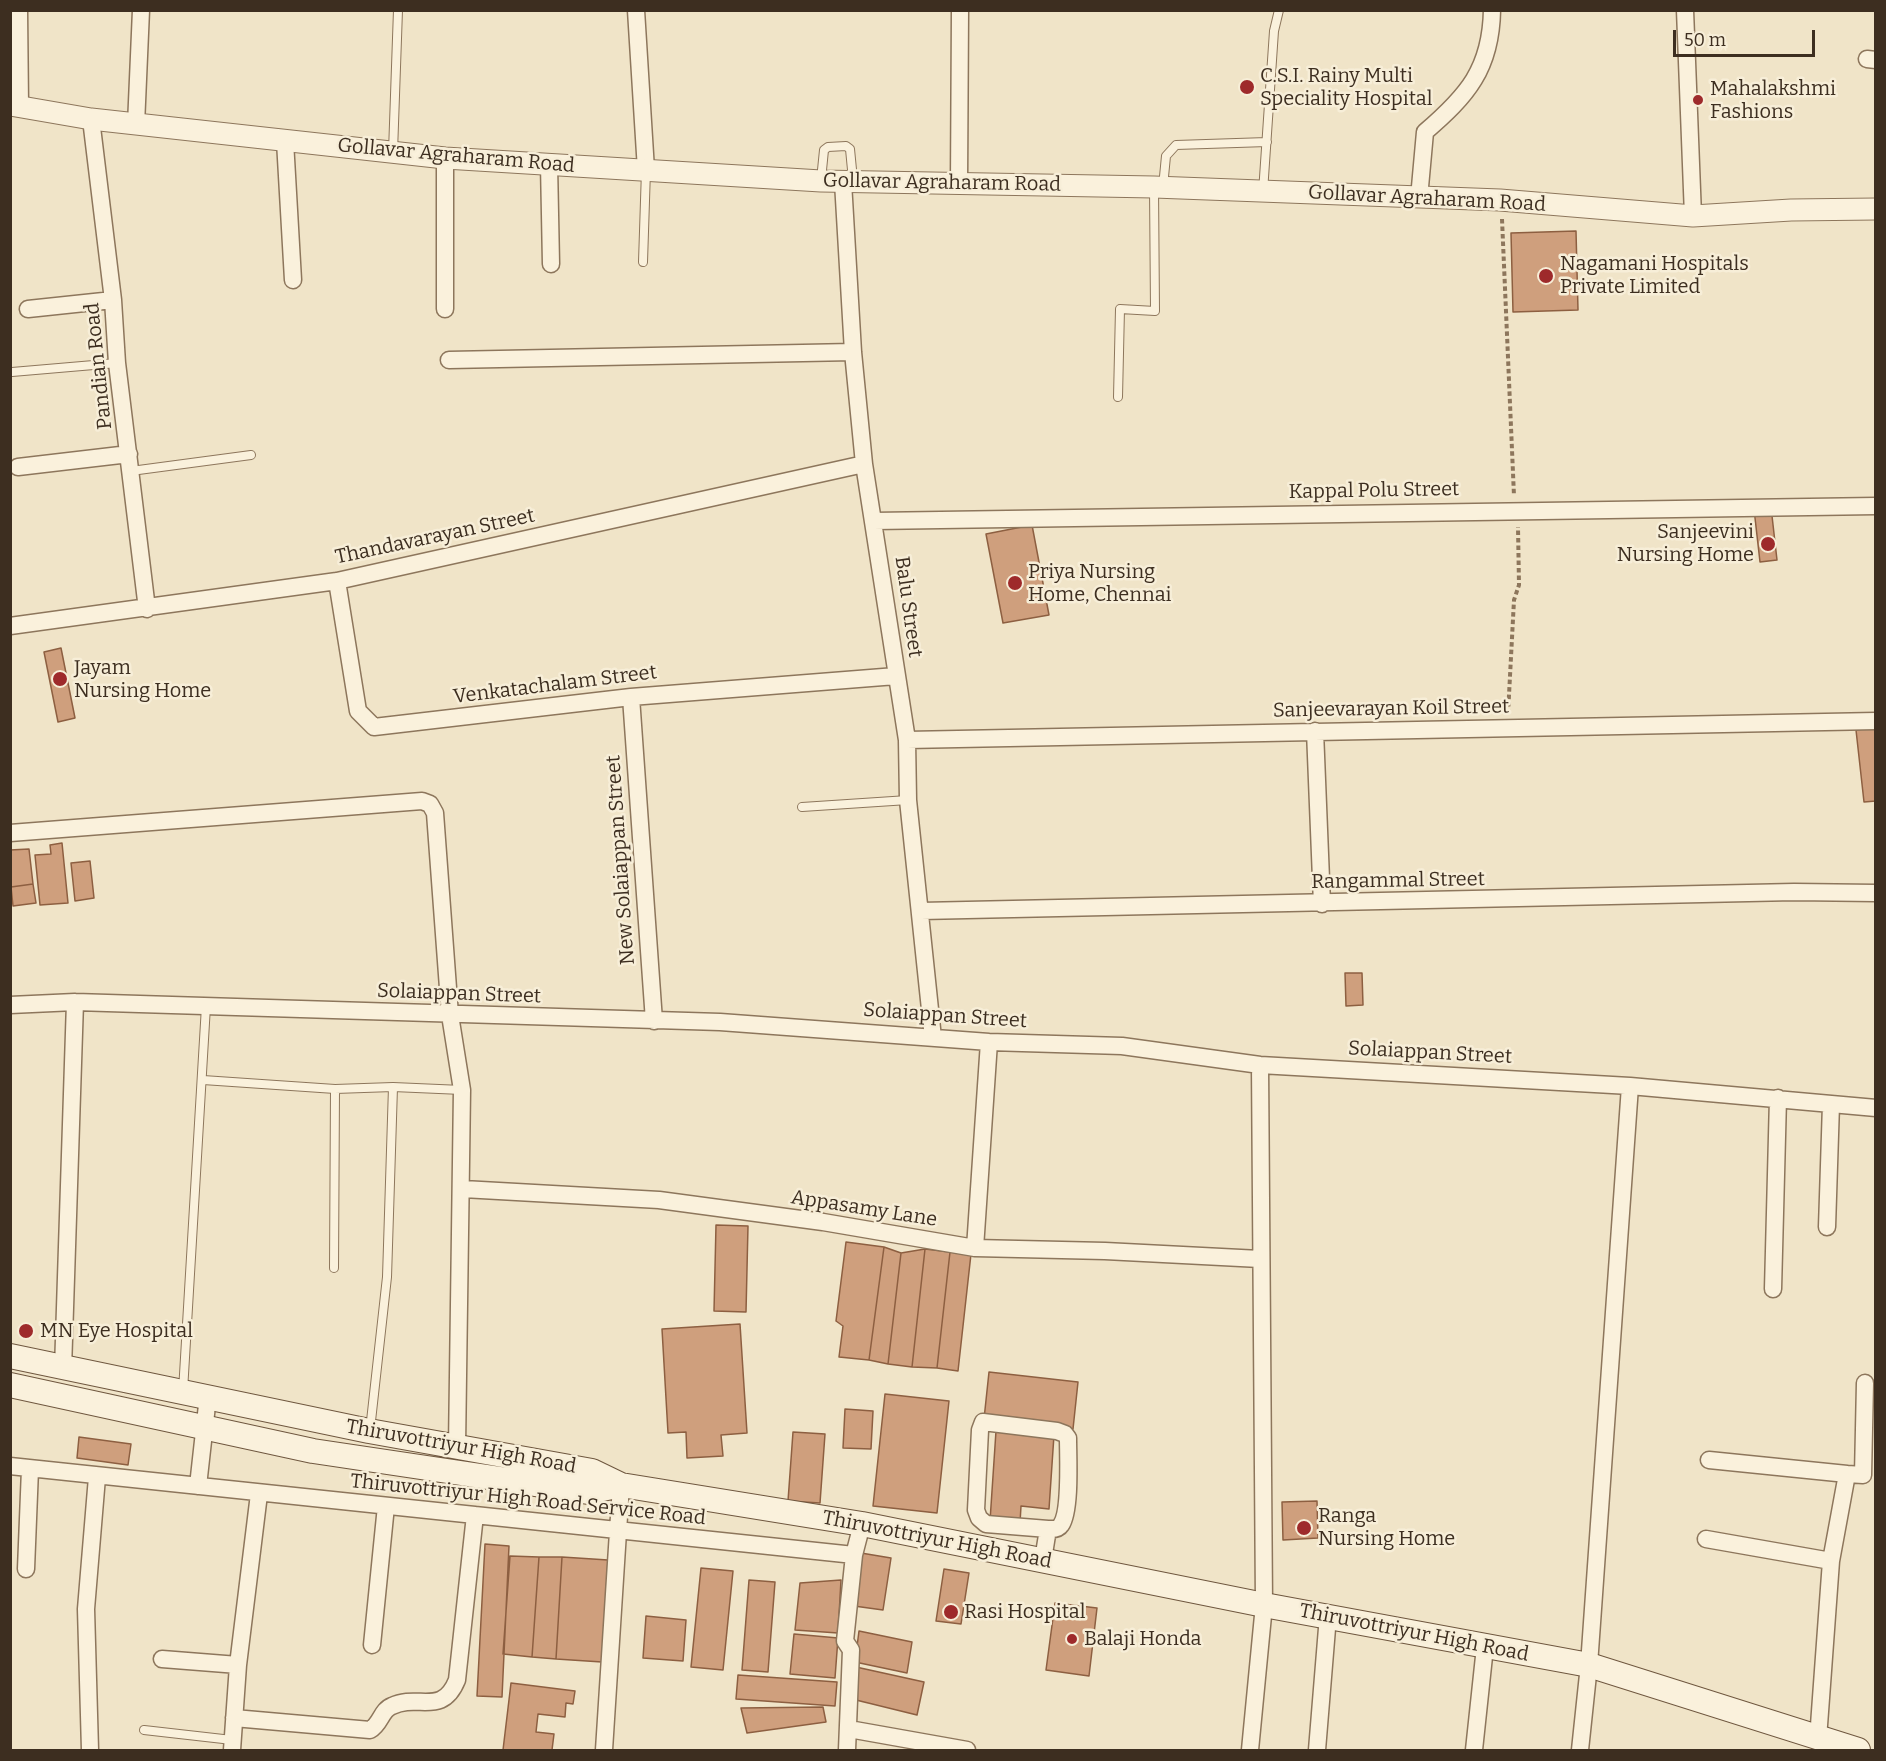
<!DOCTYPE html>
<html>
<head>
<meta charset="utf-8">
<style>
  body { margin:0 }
  #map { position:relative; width:1886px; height:1761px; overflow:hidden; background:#f0e4c8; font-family:Bitter,serif }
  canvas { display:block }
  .frame { position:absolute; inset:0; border:12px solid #3d2e20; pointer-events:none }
  .scale { position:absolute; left:1673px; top:30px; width:142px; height:27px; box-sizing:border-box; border:3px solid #3d2e20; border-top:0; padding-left:8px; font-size:18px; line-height:21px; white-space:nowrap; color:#3d2e20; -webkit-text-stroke:4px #f7eed8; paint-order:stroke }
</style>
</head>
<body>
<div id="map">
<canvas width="1886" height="1761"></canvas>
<div class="frame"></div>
<div class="scale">50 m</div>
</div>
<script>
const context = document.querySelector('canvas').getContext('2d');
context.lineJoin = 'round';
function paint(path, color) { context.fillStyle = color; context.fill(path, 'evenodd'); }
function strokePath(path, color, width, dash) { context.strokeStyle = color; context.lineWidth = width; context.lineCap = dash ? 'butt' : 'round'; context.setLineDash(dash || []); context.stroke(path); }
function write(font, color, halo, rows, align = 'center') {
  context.font = font + ' Bitter,serif'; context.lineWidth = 5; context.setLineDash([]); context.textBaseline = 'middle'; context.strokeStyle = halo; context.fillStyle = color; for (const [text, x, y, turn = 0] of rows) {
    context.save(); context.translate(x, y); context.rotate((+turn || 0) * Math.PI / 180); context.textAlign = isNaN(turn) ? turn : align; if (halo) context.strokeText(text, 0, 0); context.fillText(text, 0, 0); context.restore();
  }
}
const building = new Path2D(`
  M1576,231L1578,310L1513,312L1511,233Z
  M1771,507L1777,560L1760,562L1754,509Z
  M1032,525L1049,615L1003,623L986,534Z
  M61,648L75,718L58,722L44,652Z
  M1876,727V801L1864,802L1856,730Z
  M62,843L68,903L40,905L35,855L51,854L50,845Z
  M29,849L33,884L11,887L10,850Z
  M90,861L94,898L75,901L71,863Z
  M33,884L36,903L13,906L11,887Z
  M1345,973H1362L1363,1005L1346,1006Z
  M716,1225L748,1226L746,1312L714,1311Z
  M846,1242L884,1247L869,1360L839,1357L843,1326L836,1321Z
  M884,1247L901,1253L888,1364L869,1360Z
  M925,1249L950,1252L937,1368L912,1367Z
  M925,1249L912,1367L888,1364L901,1253Z
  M950,1252L971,1254L958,1371L937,1368Z
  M740,1324L747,1433L721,1435L723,1456L687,1458L686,1432L668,1433L662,1329Z
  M989,1372L1078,1382L1073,1429L984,1419Z
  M885,1394L949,1401L937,1513L873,1506Z
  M845,1409L873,1411L871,1449L843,1448Z
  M996,1431L1054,1435L1049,1509L1021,1506L1020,1523L990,1521Z
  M793,1432L825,1434L820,1503L788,1501Z
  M79,1437L131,1444L128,1465L77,1458Z
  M1317,1501L1318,1538L1283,1540L1282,1502Z
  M485,1544L509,1546L502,1697L477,1696Z
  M861,1553L891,1558L883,1610L854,1606Z
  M510,1556L539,1557L532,1657L503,1654Z
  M539,1557H562L556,1659L532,1657Z
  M562,1557L608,1560L602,1662L556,1659Z
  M701,1568L733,1571L723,1670L691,1667Z
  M944,1569L969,1573L961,1624L936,1621Z
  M749,1580L775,1582L768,1672L742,1670Z
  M841,1580L838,1633L795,1630L800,1583Z
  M1055,1603L1097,1608L1089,1676L1046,1670Z
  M646,1616L686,1620L683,1661L643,1658Z
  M859,1631L912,1642L907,1673L855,1662Z
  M794,1634L838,1638L835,1678L790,1674Z
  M856,1667L924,1682L917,1715L856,1700Z
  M738,1675L837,1682L835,1706L736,1699Z
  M511,1683L575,1691L573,1704L566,1703L565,1717L538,1714L536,1732L554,1734L552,1750H503Z
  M823,1707L826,1722L747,1733L741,1708Z`);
paint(building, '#cf9f7d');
strokePath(building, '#8d5f41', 1.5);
const service = new Path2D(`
  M393,152L398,10
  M821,180L824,150L828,147L846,146L850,149L853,180
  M1163,187L1166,156L1176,145L1267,142
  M1263,192L1274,31L1279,10
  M643,262L646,170
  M12,372L117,363
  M1118,397L1120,309L1155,311L1154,187
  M131,471L251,455
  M802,807L908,800
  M203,1080L335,1089L393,1087L462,1090
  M334,1268L335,1089
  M183,1391L206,1006
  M370,1430L387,1277L393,1087
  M144,1730L232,1740`);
const minor = new Path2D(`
  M19,10L20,106
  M636,10L646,170
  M1685,10L1693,216
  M1867,59L1876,60
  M91,119L113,300L117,363L147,609
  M136,125L141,10
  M285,141L293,280
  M549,164L551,264
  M843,182L853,352L864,464L907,740L908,800L933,1038
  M959,184L960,10
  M1419,198L1425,132C1467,96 1491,69 1492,10
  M28,309L113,300
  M445,309V158
  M449,360L853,352
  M18,467L129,454
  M874,521L1876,506
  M337,581L358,711L374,727L631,697L896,676
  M10,626L337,581L864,464
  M631,697L654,1021
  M1315,731L1322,904
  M907,740L1876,721
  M10,833L422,801L430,804L435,813L450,1015L462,1090L457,1447
  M921,911L1794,892L1876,893
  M10,1005L75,1002L720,1022L989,1042L1122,1046L1260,1065L1630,1086L1876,1108
  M463,1189L659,1200L823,1222L975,1248L1105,1251L1260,1259
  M1827,1227L1831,1104
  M975,1248L989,1042
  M1773,1289L1778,1098
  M63,1369L75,1002
  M1709,1460L1847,1474
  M10,1466L854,1555
  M198,1486L208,1396
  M1706,1539L1831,1561
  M1043,1560L1048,1529L986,1524L979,1518L976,1510L980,1430L983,1422L1057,1431L1065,1434L1068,1438C1068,1457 1071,1511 1061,1525C1058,1530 1052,1529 1048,1529
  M26,1569L30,1469
  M372,1645L386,1506
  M162,1659L238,1665
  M234,1718L370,1730C381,1724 381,1710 392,1706C418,1693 442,1717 457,1680L475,1515
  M849,1729L967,1750
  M1818,1739L1831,1561L1847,1474L1863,1475L1865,1383
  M90,1750L86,1609L97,1477
  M232,1750L238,1665L259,1494
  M604,1750L621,1485
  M847,1750L851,1650L845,1641L854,1555L862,1524
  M1250,1750L1264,1605L1260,1065
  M1317,1750L1328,1616
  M1474,1750L1485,1647
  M1580,1750L1589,1665L1630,1086`);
const tertiary = new Path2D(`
  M10,105L91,119L445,158L821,181L1154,187L1500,200L1693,216L1791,210L1876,209`);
const secondary = new Path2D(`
  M10,1356L369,1431L592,1471L621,1485L862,1524L1264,1605L1589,1665L1858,1750
  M10,1385L313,1451L588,1492L621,1485`);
strokePath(service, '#8d765c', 10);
strokePath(minor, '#8d765c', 19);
strokePath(tertiary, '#8d765c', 23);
strokePath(secondary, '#6f573f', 26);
strokePath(new Path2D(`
  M1502,219L1514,496
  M1508,714L1514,600L1519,585L1518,527`), '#8d765c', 4, [4.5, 3]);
strokePath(service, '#faf1dc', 8);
strokePath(minor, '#faf1dc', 16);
strokePath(tertiary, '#faf1dc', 21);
strokePath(secondary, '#faf1dc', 24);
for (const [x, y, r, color] of [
  [1247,87,8,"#9e2a2b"],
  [1698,100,6,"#9e2a2b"],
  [1546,276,8,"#9e2a2b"],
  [1768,544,8,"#9e2a2b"],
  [1015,583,8,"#9e2a2b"],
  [60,679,8,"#9e2a2b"],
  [26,1331,8,"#9e2a2b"],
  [1304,1528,8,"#9e2a2b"],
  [951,1612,8,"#9e2a2b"],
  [1072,1639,6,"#9e2a2b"]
]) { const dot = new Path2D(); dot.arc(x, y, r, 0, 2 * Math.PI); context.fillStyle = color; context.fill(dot); strokePath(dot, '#f7eed8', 2); }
write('20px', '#3d2e20', '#f7eed8', [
  ["C.S.I. Rainy Multi",1260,76],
  ["Speciality Hospital",1260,99],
  ["Mahalakshmi",1710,89],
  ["Fashions",1710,112],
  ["Nagamani Hospitals",1560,264],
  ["Private Limited",1560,287],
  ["Sanjeevini",1754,532,"right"],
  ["Nursing Home",1754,555,"right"],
  ["Priya Nursing",1028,572],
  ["Home, Chennai",1028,595],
  ["Jayam",74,668],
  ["Nursing Home",74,691],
  ["MN Eye Hospital",40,1331],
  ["Ranga",1318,1516],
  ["Nursing Home",1318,1539],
  ["Rasi Hospital",964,1612],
  ["Balaji Honda",1084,1639]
], 'left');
write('20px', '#3d2e20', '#f7eed8', [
  ["Gollavar Agraharam Road",456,156,5],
  ["Gollavar Agraharam Road",942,183,1],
  ["Gollavar Agraharam Road",1427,199,3],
  ["Pandian Road",99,366,-96],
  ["Kappal Polu Street",1374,491,-1],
  ["Thandavarayan Street",435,537,-12],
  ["Balu Street",908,607,82],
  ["Venkatachalam Street",555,685,-7],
  ["Sanjeevarayan Koil Street",1391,709,-1],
  ["New Solaiappan Street",621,860,-94],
  ["Rangammal Street",1398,881,-1],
  ["Solaiappan Street",459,994,2],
  ["Solaiappan Street",945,1016,4],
  ["Solaiappan Street",1430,1053,3],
  ["Appasamy Lane",864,1209,9],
  ["Thiruvottriyur High Road",461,1447,10],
  ["Thiruvottriyur High Road Service Road",528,1500,6],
  ["Thiruvottriyur High Road",937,1540,11],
  ["Thiruvottriyur High Road",1414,1633,11]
]);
</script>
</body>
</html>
